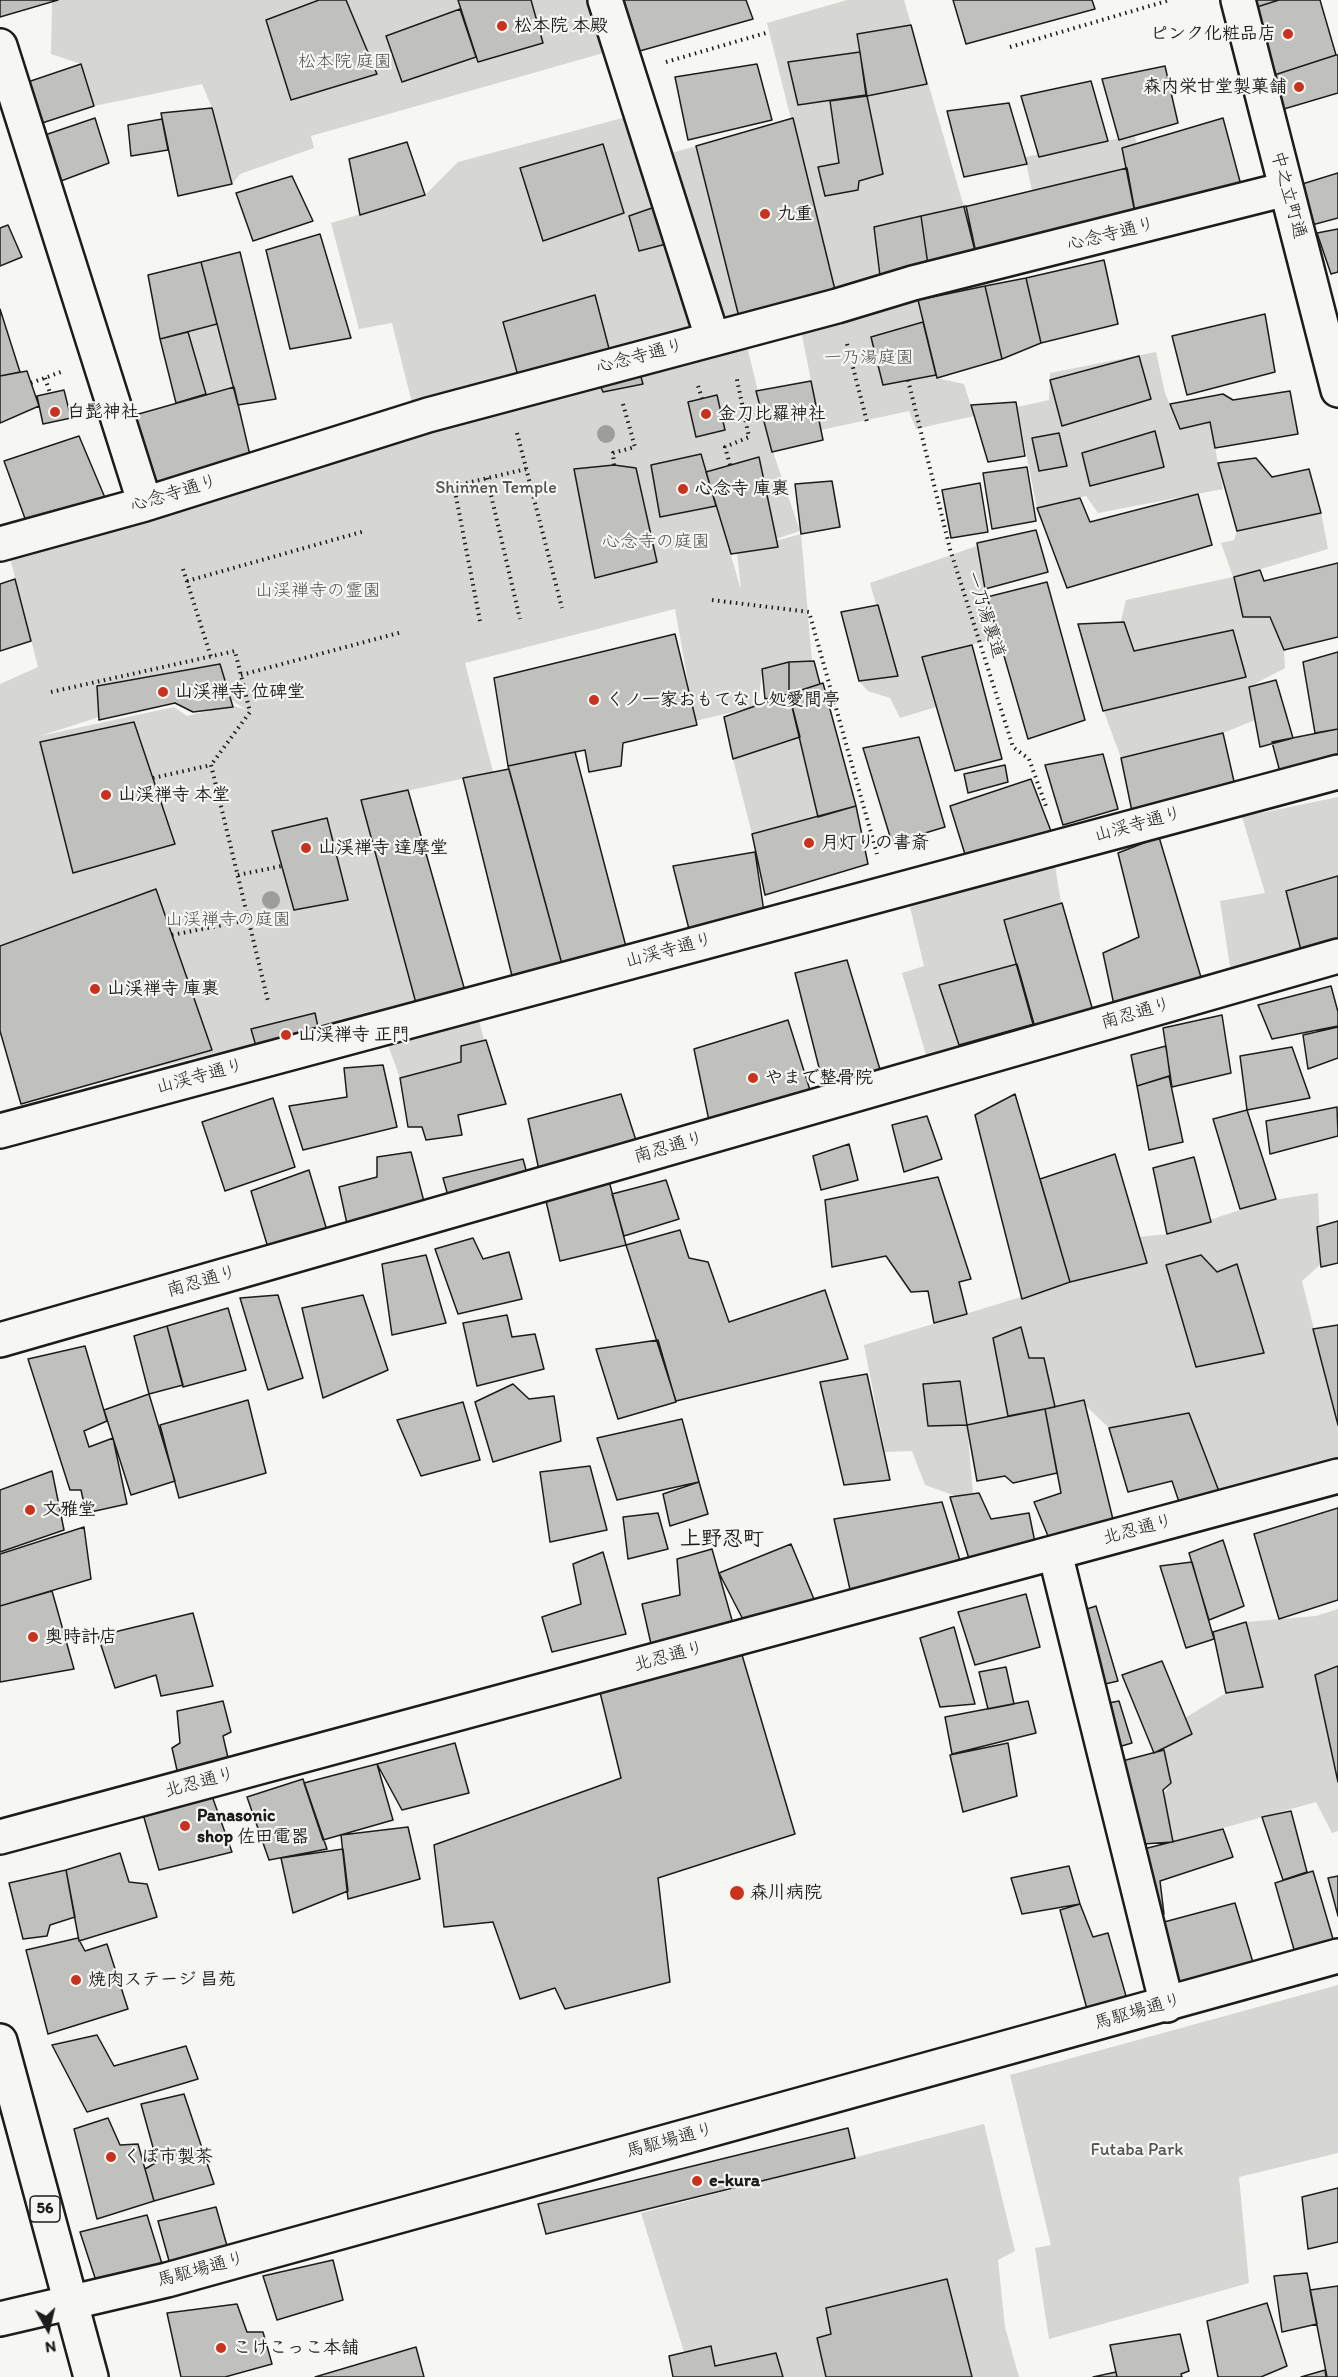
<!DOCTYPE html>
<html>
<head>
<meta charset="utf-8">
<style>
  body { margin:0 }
  #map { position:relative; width:1338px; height:2377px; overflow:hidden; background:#f6f6f2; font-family:Itim,sans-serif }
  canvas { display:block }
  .north { position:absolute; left:18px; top:2299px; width:60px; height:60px; -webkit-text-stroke:4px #f6f6f2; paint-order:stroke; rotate:172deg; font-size:16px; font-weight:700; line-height:24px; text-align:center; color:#1c1c1c }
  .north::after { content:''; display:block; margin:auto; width:21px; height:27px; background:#1c1c1c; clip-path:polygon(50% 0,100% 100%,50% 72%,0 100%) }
</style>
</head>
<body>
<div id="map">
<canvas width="1338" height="2377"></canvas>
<div class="north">N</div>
</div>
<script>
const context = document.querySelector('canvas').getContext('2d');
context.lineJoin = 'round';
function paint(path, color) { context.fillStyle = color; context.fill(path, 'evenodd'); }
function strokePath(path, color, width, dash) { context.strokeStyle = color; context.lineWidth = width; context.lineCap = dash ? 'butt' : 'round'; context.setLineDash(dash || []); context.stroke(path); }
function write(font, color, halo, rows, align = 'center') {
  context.font = font + ' Itim,"Klee One",sans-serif'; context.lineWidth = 4.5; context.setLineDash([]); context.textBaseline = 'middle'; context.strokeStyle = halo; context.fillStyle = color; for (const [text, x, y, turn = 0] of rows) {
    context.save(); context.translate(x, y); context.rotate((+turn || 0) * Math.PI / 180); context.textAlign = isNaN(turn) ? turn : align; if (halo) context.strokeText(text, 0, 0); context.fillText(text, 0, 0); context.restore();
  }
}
paint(new Path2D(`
  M59,0H600L614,50L311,136L314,148L240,174L232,184L212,108L202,84L94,106L81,64L51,54L52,2Z
  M847,0H904L964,207L913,283L937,378L964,384L974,416L916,429L909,411L821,430L798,316L710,328L661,156L791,119L767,23Z
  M641,113L709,338L743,330L773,452L800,531L739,551L801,534L812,661L762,673L758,706L695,721L675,609L465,663L493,772L361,801L415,1001L318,1028L19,1101L0,1031V684L38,667L10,558L416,419L392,323L359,329L331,223L425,195L458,162ZM714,496L737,553L741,588L740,587ZM219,664L230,699L246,710L232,705L187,716L174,707L40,736L99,717L98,685Z
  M1135,135L1139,167L1032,191L1025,157Z
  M217,324L233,386L206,394L187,332Z
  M1156,352L1165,393L1180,428L1210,422L1223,489L1098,513L1086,496L1037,508L1017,407L1049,400L1050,373Z
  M1321,512L1328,549L1234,577L1244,616L1270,617L1284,650L1285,668L1249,687L1255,720L1223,733L1121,758L1103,709L1246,677L1230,632L1134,651L1121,621L1126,600L1233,577L1221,543L1234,540L1237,531Z
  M977,546L999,638L922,657L936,707L900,718L890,698L868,691L859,681L896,676L870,583Z
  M799,738L818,817L752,834L733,759Z
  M1338,797V876L1286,891L1305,966L1233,986L1220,901L1265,893L1242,817Z
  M1055,865L1061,903L1004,920L1017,964L939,986L964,1063L931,1072L902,973L924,966L910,907Z
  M479,1020L484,1040L461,1046L460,1062L400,1078L388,1045Z
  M1318,1193L1321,1264L1302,1281L1338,1425V1476L1225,1507L1189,1413L1109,1428L1081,1401L1055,1407L1029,1358L1021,1327L994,1342L1008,1416L967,1425L973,1493L956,1496L925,1485L912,1451L885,1452L864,1345L1070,1282L1146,1263L1139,1237L1167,1234L1267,1201ZM959,1382L967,1424L928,1426L923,1384Z
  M1338,1609V1666L1315,1676L1338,1782V1831L1332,1833L1316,1802L1173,1842L1164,1794L1170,1784L1164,1748L1185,1718L1226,1693L1262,1687L1246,1622L1316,1616Z
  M1338,1985V2153L1239,2177L1249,2283L1049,2339L1035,2248L1051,2245L1010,2075Z
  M984,2124L1015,2251L998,2260L1005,2327L1019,2377H673L669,2356L684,2352L641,2213Z`), '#d6d6d2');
const building = new Path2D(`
  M0,0H58L0,17Z
  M319,0H346L377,74L291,100L266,20Z
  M458,0H531L543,43L478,62Z
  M605,0H746L753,19L622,56Z
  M953,0H1092L1095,9L966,44Z
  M1238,0H1279L1241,12Z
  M1279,0H1320L1336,55L1259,80L1241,12Z
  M460,9L476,57L402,82L386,36Z
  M911,25L927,84L867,96L857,34Z
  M860,52L866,95L798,105L788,62Z
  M1336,55H1338V93L1267,114L1259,80Z
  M81,64L94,106L30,127L16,86Z
  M757,64L772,120L688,140L675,77Z
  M1165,66L1178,123L1119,140L1102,79Z
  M1091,81L1108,141L1039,157L1021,96Z
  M867,96L883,174L859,181L858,190L825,196L818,167L839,163L830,101Z
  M1009,103L1027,164L964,177L947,111Z
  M212,108L232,184L178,196L161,113Z
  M95,118L109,163L53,184L39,137Z
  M793,118L837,298L740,321L696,146Z
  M1223,118L1245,200L1138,228L1122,148Z
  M162,119L168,150L131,156L128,125Z
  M407,142L425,195L360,215L349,159Z
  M603,144L624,213L543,241L520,168Z
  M1127,168L1138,228L979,267L964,207Z
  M1338,173V218L1297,229L1286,189Z
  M292,176L313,221L253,241L236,193Z
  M669,202L682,240L639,251L629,216Z
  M966,206L979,267L930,279L921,216Z
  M921,216L930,279L882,292L874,227Z
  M8,225L22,257L0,266V228Z
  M1338,229V272L1331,274L1317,233Z
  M320,234L351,338L290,349L266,250Z
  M240,252L276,399L238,405L201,262Z
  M1104,260L1118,324L1041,343L1026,278Z
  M201,262L217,324L160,339L148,275Z
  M1026,278L1041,343L1002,359L985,286Z
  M985,286L1002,359L937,378L918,300Z
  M595,295L613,364L522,390L503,322Z
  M0,309L20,372L0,376Z
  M1265,314L1275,372L1187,395L1172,336Z
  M923,322L936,375L883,385L871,337Z
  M188,332L206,394L176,403L160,339Z
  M1139,356L1151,399L1062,426L1050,380Z
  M637,363L643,384L603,392L595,374Z
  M27,371L39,406L0,423V376Z
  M811,381L823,440L772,452L756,391Z
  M234,387L253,468L146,501L121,419Z
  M64,390L71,418L43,424L37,396Z
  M1290,391L1298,434L1215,448L1210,422L1180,429L1170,404L1223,394L1233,400Z
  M717,395L725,430L696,437L688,402Z
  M1016,402L1025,456L988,462L971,405Z
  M1155,431L1164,467L1090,486L1082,453Z
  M1059,433L1067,466L1039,471L1032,438Z
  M79,436L111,512L31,535L4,461Z
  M701,454L716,506L660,517L651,465Z
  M759,457L778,547L731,554L706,472Z
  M1256,458L1272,477L1309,469L1321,513L1237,531L1218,463Z
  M614,465L636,468L657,562L595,578L574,469Z
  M1027,467L1036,521L992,529L983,473Z
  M832,481L840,527L801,534L795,484Z
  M980,483L988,532L951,538L942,490Z
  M1198,494L1212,545L1067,588L1037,508L1080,498L1090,522Z
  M1036,530L1048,572L985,589L977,543Z
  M1338,563V637L1284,650L1270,617H1243L1234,577L1260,570L1264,581Z
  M15,579L31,641L0,651V584Z
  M1047,582L1085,720L1028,739L987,597Z
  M878,605L898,676L859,681L841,612Z
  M1124,622L1134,651L1233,630L1246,677L1103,711L1078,624Z
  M675,634L697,725L623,743L621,766L589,772L585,750L508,766L494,678Z
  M972,645L1002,759L955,771L922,657Z
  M1338,652V729L1315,733L1303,662Z
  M814,661L820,684L789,694V662Z
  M789,662V694L765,699L762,669Z
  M220,664L233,707L193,712L175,703L99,720L97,686Z
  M1276,680L1293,738L1260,747L1249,687Z
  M823,683L856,806L818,817L789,694Z
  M789,694L800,737L733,759L724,717Z
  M134,722L175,844L73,873L40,742Z
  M1338,729V772L1284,787L1272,742Z
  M1223,733L1238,799L1135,826L1121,758Z
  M919,737L945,827L892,843L863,748Z
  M575,752L630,962L566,979L508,766Z
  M1103,754L1118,809L1063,825L1045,765Z
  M1005,765L1008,782L968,793L964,774Z
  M509,769L566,979L516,992L463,778Z
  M1031,779L1054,839L968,864L950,806Z
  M408,790L469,1005L420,1018L361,800Z
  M856,806L868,864L765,895L752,834Z
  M327,818L348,900L294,910L272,831Z
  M1159,837L1206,994L1117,1019L1103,953L1139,937L1118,853Z
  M755,852L766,925L693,945L673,866Z
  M1338,876V956L1305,966L1286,891Z
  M156,889L212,1050L21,1104L0,1031V946Z
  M1062,903L1097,1025L1038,1042L1004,920Z
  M847,960L885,1086L828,1103L795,973Z
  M1017,964L1034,1024L959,1045L939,985Z
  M1331,986L1338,1012V1026L1272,1039L1258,1005Z
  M315,1013L321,1041L258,1053L251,1029Z
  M1222,1015L1231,1073L1172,1087L1163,1028Z
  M788,1020L815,1106L712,1135L694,1049Z
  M1338,1027V1058L1308,1069L1303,1035Z
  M486,1040L506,1104L458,1115L462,1135L426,1140L422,1127H408L400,1078L461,1062V1046Z
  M1166,1046L1170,1076L1137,1086L1131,1055Z
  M1292,1047L1310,1098L1247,1110L1240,1056Z
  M383,1065L397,1127L303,1150L289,1106L347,1097L344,1068Z
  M1169,1076L1183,1142L1149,1150L1137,1086Z
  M621,1094L641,1156L542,1184L528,1119Z
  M1015,1094L1070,1282L1022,1299L975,1115Z
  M273,1098L295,1167L225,1191L202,1122Z
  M1337,1107L1338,1136L1270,1154L1266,1121Z
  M1247,1110L1276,1199L1240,1209L1213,1119Z
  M927,1116L942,1159L904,1172L892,1125Z
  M849,1144L858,1180L821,1190L813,1156Z
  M411,1152L428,1217L347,1224L339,1187L377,1177V1157Z
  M1115,1154L1147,1263L1070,1282L1040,1179Z
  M1194,1157L1211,1222L1167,1234L1153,1168Z
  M523,1159L531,1188L452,1210L443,1178Z
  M605,1166L626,1245L560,1261L542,1184Z
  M309,1170L331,1244L272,1261L251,1191Z
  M938,1177L971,1279L959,1282L967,1314L934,1323L928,1291L911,1292L886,1256L832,1267L825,1200Z
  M666,1180L679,1219L624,1236L612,1194Z
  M1338,1221V1263L1321,1267L1317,1227Z
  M680,1230L689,1258L708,1262L729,1322L825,1290L848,1359L676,1401L626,1245Z
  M473,1238L483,1259L509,1252L522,1299L458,1314L435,1249Z
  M426,1255L446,1323L392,1335L382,1264Z
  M1201,1255L1217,1272L1237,1264L1264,1353L1196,1367L1166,1265Z
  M278,1295L303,1378L268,1390L240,1298Z
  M363,1295L388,1370L323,1398L302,1308Z
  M228,1308L246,1370L183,1387L167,1326Z
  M507,1315L512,1337L535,1334L544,1369L477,1386L463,1323Z
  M1338,1325V1425L1313,1329Z
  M167,1326L183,1385L149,1394L134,1336Z
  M1021,1327L1029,1358H1044L1055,1407L1008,1416L993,1338Z
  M658,1340L676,1402L618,1419L596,1349Z
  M85,1346L107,1421L84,1431L89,1447L113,1438L127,1504L86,1513L81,1490H70L28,1359Z
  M867,1374L890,1480L844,1485L820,1382Z
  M960,1381L967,1425L928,1426L923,1384Z
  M513,1384L529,1399L554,1396L561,1441L493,1462L475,1402Z
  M149,1394L175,1481L131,1495L104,1410Z
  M248,1400L266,1473L179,1498L160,1425Z
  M1084,1400L1117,1536L1055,1553L1034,1502L1061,1493L1045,1409Z
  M463,1402L480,1460L421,1476L397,1420Z
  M1045,1409L1057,1473L1013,1483L1005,1476L977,1481L967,1425Z
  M1189,1413L1220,1494L1180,1505L1172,1481L1128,1492L1109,1428Z
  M682,1419L699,1482L617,1500L597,1438Z
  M590,1466L607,1530L550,1542L540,1472Z
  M52,1471L64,1530L0,1552V1490Z
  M699,1482L708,1514L670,1526L663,1494Z
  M979,1493L991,1519L1029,1513L1038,1557L974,1575L950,1497Z
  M942,1502L965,1577L854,1607L834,1519Z
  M1338,1508V1600L1279,1619L1254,1534Z
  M658,1513L668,1549L628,1559L623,1517Z
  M84,1527L91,1579L0,1606V1554Z
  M1223,1540L1244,1606L1209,1620L1189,1553Z
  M791,1544L821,1616L751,1635L719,1573Z
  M712,1549L737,1638L691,1637L651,1644L642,1604L680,1595L677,1559Z
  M603,1552L626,1634L552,1652L542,1617L581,1604L573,1564Z
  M1192,1562L1214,1639L1186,1648L1160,1566Z
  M52,1591L74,1669L0,1682V1606Z
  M1026,1594L1040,1647L975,1665L958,1612Z
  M1096,1606L1118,1681L1080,1690L1062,1617Z
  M193,1613L213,1686L161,1696L156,1675L115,1688L98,1636Z
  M1246,1622L1263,1687L1226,1693L1213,1632Z
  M954,1627L975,1704L940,1707L920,1638Z
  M737,1638L795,1834L658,1878L670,1982L565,2009L555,1988L520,1999L493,1922L444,1927L434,1845L621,1778L596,1676Z
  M1162,1661L1192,1734L1154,1753L1122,1675Z
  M1338,1666V1782L1315,1675Z
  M1006,1667L1014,1704L988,1709L979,1672Z
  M223,1701L231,1732L223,1736L232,1775L181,1788L172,1748L180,1743L177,1711Z
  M1028,1701L1036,1733L952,1754L945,1717Z
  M1119,1701L1132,1743L1094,1754L1082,1708Z
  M455,1743L469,1793L402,1810L377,1764Z
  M1008,1743L1017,1796L963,1812L950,1755Z
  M1164,1750L1171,1783L1163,1790L1173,1842L1128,1845L1107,1765Z
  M377,1764L393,1820L323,1840L304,1783Z
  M303,1779L327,1849L269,1860L247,1797Z
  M207,1782L232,1852L159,1870L139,1800Z
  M1291,1811L1307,1872L1283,1880L1262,1817Z
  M408,1827L420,1879L348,1899L341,1835Z
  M1223,1829L1233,1857L1160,1881L1164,1914L1134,1919L1120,1855Z
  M343,1849L348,1891L293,1913L281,1858Z
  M120,1853L129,1882L147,1884L157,1917L79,1941L66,1870Z
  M1069,1866L1080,1904L1022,1914L1011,1878Z
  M66,1870L75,1917L50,1925L47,1936L23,1939L9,1883Z
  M1313,1871L1338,1956L1299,1967L1275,1883Z
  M1338,1876V1916L1328,1878Z
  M1235,1903L1258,1979L1161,2006L1138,1929Z
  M1080,1904L1093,1937L1108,1933L1126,1996L1114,2000L1117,2014L1090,2020L1060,1910Z
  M78,1938L85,1951L107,1944L128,2009L48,2034L26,1950Z
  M97,2035L114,2066L186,2046L198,2079L87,2112L52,2045Z
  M184,2094L214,2184L154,2201L145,2169L157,2162L141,2104Z
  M108,2118L120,2145L138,2144L154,2201L97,2219L74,2129Z
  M848,2128L855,2158L546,2234L538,2204Z
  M1338,2188V2242L1308,2249L1302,2197Z
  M216,2207L229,2253L171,2268L158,2221Z
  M147,2215L167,2280L101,2296L80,2232Z
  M333,2260L343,2300L277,2320L263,2276Z
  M1307,2273L1317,2324L1282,2332L1274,2276Z
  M947,2279L972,2377H826L817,2338L831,2334L826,2308Z
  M1338,2286V2377H1327L1310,2290Z
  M1267,2303L1287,2366L1261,2377H1218L1207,2321Z
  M237,2304L247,2332H263L272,2364L225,2377H181L167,2313Z
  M1180,2334L1189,2371L1181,2374L1182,2377H1117L1110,2345Z
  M711,2346L715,2366L776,2353L783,2377H673L669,2356Z
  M416,2347L424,2377H315Z
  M1325,2370L1326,2377H1301Z
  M1116,2372L1117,2377H1093Z`);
paint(building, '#c0c0bd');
strokePath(building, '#1c1c1c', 1.5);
const minor = new Path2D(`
  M605,0L712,337
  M1238,0L1338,390
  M0,46L145,504
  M0,544L145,504L428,415L837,306L913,283L1286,189
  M0,1131L1338,772
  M0,1340L1338,956
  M1055,1553L1167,2005
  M0,1837L1338,1476
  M0,2319L167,2280L1338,1956`);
const major = new Path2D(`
  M0,2041L91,2377`);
strokePath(minor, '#1c1c1c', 38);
strokePath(major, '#1c1c1c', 38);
strokePath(new Path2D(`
  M1010,47L1170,0
  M666,62L769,32
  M847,344L867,422
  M45,378L50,393
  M908,380L950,549L1013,747L1029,759L1047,809
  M31,383L61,372
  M698,386L702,398
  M517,433L562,608
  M614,465L613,453L635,447L623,404
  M730,465L725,447L749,437L736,375
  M487,478L520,619
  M183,569L211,657
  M187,581L365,531
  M712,600L809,612L877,854
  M480,621L454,486L526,469
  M241,675L402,632
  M51,692L235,651L250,712L211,765
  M211,765L268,1001
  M153,778L211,765
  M238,875L282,866
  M172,935L248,920`), '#1c1c1c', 4, [1.5, 4.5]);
strokePath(minor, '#f6f6f2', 33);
strokePath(major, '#f6f6f2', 33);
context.fillStyle = '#9d9d9b';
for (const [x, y] of [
  [606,434],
  [271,900]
]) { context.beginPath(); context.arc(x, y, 9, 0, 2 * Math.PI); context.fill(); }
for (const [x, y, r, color] of [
  [502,26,6,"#c8321e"],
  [1288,34,6,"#c8321e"],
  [1299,87,6,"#c8321e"],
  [765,214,6,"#c8321e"],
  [55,412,6,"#c8321e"],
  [706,414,6,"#c8321e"],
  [683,489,6,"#c8321e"],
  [163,692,6,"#c8321e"],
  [594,700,6,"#c8321e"],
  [106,795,6,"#c8321e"],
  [809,843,6,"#c8321e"],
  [306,848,6,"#c8321e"],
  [95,989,6,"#c8321e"],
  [286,1035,6,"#c8321e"],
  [753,1078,6,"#c8321e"],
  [30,1510,6,"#c8321e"],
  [33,1637,6,"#c8321e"],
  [185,1826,6,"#c8321e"],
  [737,1893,8,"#c8321e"],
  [76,1980,6,"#c8321e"],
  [111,2157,6,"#c8321e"],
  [697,2181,6,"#c8321e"],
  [221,2348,6,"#c8321e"]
]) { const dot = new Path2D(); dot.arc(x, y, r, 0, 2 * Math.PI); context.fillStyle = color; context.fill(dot); strokePath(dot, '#f6f6f2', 2); }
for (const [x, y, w] of [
  [45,2209,30]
]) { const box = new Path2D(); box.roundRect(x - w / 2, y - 13, w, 26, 4.5); context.fillStyle = '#f6f6f2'; context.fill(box); strokePath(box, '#1c1c1c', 1.5); }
write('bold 16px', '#1c1c1c', null, [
  ["56",45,2209]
]);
write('bold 18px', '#1c1c1c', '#f6f6f2', [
  ["松本院 本殿",514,26],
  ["ピンク化粧品店",1276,34,"right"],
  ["森内栄甘堂製菓舗",1287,87,"right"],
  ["九重",777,214],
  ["白髭神社",67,412],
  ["金刀比羅神社",718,414],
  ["心念寺 庫裏",695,489],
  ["山渓禅寺 位碑堂",175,692],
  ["くノ一家おもてなし処愛間亭",606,700],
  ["山渓禅寺 本堂",118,795],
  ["月灯りの書斎",821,843],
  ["山渓禅寺 達摩堂",318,848],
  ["山渓禅寺 庫裏",107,989],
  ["山渓禅寺 正門",298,1035],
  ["やまで整骨院",765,1078],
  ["文雅堂",42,1510],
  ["奥時計店",45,1637],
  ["Panasonic",197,1816],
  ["shop 佐田電器",197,1837],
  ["森川病院",750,1893],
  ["焼肉ステージ 昌苑",88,1980],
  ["くぼ市製茶",123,2157],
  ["e-kura",709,2181],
  ["こけこっこ本舗",233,2348]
], 'left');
write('18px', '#545453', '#f6f6f2', [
  ["松本院 庭園",345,62],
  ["一乃湯庭園",869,358],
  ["Shinnen Temple",496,488],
  ["心念寺の庭園",656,542],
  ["山渓禅寺の霊園",318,591],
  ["山渓禅寺の庭園",228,920],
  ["Futaba Park",1137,2150]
]);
write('18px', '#1c1c1c', '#f6f6f2', [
  ["中之立町通",1288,195,75],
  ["心念寺通り",1111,235,-14],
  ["心念寺通り",640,357,-15],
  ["心念寺通り",174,494,-17],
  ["一乃湯裏道",985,615,72],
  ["山渓寺通り",1138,825,-15],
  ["山渓寺通り",669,951,-15],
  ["南忍通り",1136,1014,-16],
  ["山渓寺通り",200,1077,-15],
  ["南忍通り",669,1148,-16],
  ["南忍通り",202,1282,-16],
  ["北忍通り",1138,1530,-15],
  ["北忍通り",669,1657,-15],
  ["北忍通り",200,1783,-15],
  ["馬駆場通り",1138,2012,-16],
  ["馬駆場通り",670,2141,-15],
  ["馬駆場通り",201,2270,-15]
]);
write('bold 21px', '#1c1c1c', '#f6f6f2', [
  ["上野忍町",722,1540]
]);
</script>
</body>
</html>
